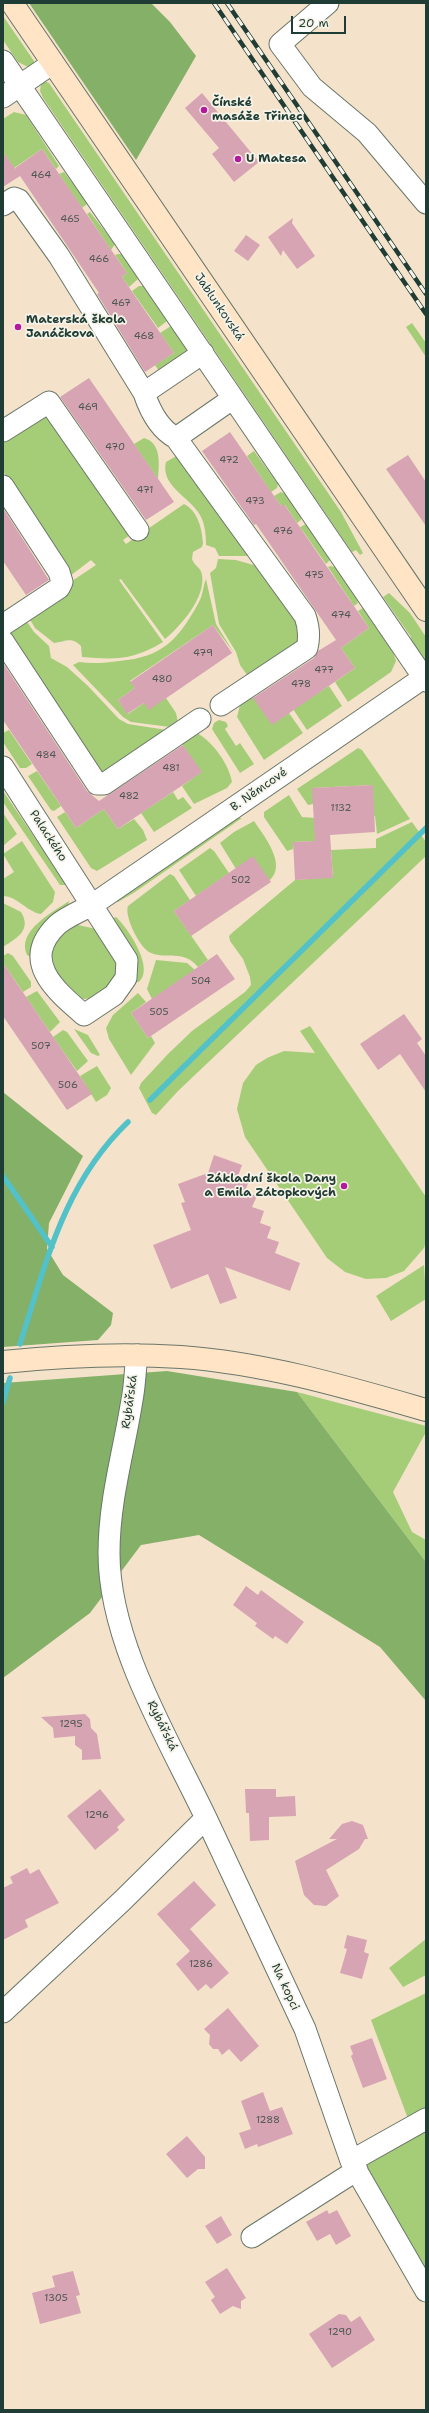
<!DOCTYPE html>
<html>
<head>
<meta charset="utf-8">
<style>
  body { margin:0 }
  #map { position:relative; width:429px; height:2413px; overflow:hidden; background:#f5e2cb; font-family:"Shantell Sans",sans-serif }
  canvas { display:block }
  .frame { position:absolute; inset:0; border:4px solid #1f3d34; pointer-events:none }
  .scale { position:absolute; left:291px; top:16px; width:55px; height:18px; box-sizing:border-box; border:2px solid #1f3d34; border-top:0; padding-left:5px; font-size:12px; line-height:14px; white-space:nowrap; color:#1f3d34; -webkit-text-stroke:3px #f7f3e8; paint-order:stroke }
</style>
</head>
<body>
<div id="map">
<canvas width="429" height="2413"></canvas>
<div class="frame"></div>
<div class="scale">20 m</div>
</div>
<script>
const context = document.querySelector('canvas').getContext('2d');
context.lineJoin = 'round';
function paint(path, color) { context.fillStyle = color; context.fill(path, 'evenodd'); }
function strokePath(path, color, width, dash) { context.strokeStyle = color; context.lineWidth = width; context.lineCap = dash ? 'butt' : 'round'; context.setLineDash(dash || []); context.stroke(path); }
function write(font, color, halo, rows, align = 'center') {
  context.font = font + ' "Shantell Sans",sans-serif'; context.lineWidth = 3.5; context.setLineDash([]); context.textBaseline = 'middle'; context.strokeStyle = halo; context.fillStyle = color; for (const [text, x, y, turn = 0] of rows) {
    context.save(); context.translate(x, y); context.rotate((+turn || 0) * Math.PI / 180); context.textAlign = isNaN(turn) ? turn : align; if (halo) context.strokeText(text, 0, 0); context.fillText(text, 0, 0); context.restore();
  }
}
paint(new Path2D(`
  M3,16L34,61V64L28,67L18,62L3,40Z
  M44,81L49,83L341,512L363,553L360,555L356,550L352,552L43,98L40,91L41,84Z
  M14,112L26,115L59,166L56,169L42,149L14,168L3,152V119Z
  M64,172L86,201L87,204L82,208L59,174Z
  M90,212L115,244L111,250L87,214Z
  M118,254H122L138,279L129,287L122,277L127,273L115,255Z
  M139,286H143L167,321L158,328L132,291Z
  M412,323L426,343V357L406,327Z
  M171,326L192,356L163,377L155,365L174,353L160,333Z
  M49,407L134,532L123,540L126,544L184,504C198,511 202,529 203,543L202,547L193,552L192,559C194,566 201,567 202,575C206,597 181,626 165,639L121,579L119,580L163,642C133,660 116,660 82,657L81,646C71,636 65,642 54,643L35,628L29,618L66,585L96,565L91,560L70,576L3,471V439Z
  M144,438C162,443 159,465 158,479L134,444Z
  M254,451L278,484L277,488L271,492L247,456Z
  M178,455L182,458L220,518L225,515L254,553L246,556H219L215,548L206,545C206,535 205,524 200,515C190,497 160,486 166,462Z
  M281,492L286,494L301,517V520L297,523L285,505L281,506L274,496Z
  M306,524L329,558L330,560L326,564L300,527Z
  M218,559L236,560L257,566L277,595L284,594L300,618L299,643L250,679L240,665L236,652L219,624L210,573L216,568Z
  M330,566L335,567L356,597L358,603L354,606L328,567Z
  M206,579L216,624L234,653L213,625L130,681L135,688L118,700L128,714L144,703L166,698L176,713L178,722L170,727L131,722L123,717L73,665L79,662C92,664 106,663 119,661C163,657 178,640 199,602C203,595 203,586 206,579Z
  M389,593L410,613L426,637V662L412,654L411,637L383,597Z
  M363,608L393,652L396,661L391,672L348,702L335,682L355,668L341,648L369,628L358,611Z
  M23,616L34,632L49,646L51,658L67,667L88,686L119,719L128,724L167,730L104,778C83,746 63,714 43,682C31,664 16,648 9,627Z
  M329,686L342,706L307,730L293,709Z
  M253,697L272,724L289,713L303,733L264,760L237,717L240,705Z
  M219,720L226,722L228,726L225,729L236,746L240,743L254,764L240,773L212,729L214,723Z
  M9,730L32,764L26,768H20L3,742V733Z
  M193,731C210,738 229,763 232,782L227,788L194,804L182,786L201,772L182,744L173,750L170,744Z
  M358,748L362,750L410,819L377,834L375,816H372L373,785L313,788V804L308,805L297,789Z
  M37,771L61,806L54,811L51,810L28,776Z
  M3,791L67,885H60L3,802Z
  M173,792L178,800L183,797L192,808L154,832L141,813Z
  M289,795L302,817L315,818L318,841L293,842V849L287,851L264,817V812Z
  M104,809L118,829L134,819L143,830L147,840L97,871L91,868L57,817L65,812L76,828Z
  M3,813L17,834L3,846Z
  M232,818H242L135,892L118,902H114Z
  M254,821C264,836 287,864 270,880L236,869L220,843L234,832Z
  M412,822L426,842V856L178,1091L156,1115L152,1113L139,1088L141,1083L168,1054L192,1031L245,992L251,985L250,977L243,959L230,941L229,936L233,932L295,880L333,877L331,850L376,848V839Z
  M22,841L55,892L53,902L41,914C27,912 17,896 3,896V879L14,872L3,854Z
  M210,848L214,851L229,873L196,896L179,870Z
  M170,874L174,876L190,900L174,911L208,960L198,967C182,948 167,961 149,952C139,946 124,916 128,906Z
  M69,901L68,906L38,932L31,957L27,955C16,931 53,912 69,901Z
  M3,903L21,912C32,930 17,938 3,947Z
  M116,917C128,928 155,968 139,982H135L114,921L113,918Z
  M78,925L96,929C110,949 121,959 113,984C102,992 94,1000 80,999C72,991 59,981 54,971C43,950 60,933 78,925Z
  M8,953L13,956L31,982V987L23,992L3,963V956Z
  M156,960L187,963L195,970L152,999L147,989Z
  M37,991L60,1022L50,1032L26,997Z
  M138,993L146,1002L131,1013L148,1038L151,1036L155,1043L131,1075L109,1039L106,1028L113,1015Z
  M310,1026L426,1197V1241L424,1248L404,1271L386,1278L366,1279L345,1272L327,1258L245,1137L237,1109L243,1083L256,1065L267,1058L284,1051L315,1053L300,1031Z
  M74,1029L88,1035L100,1055L98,1056L91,1053Z
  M63,1030L67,1032L88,1061L77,1071L53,1037Z
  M97,1066L111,1088L107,1095L96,1102L80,1076Z
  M424,1265L426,1299L391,1321L376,1296Z
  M297,1392L426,1426V1432L393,1492L412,1532L426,1540V1562Z
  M426,1939V1975L403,1987L389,1968Z
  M426,1993V2115L410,2124L371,2020Z
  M426,2128V2275L362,2166Z`), '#a5cd78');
paint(new Path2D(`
  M29,3H151L170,22L196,56L136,160Z
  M3,1092L83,1156L49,1223L47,1249L63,1275L113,1313L111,1325L98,1340L3,1347Z
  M167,1371L297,1392L426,1562V1701L380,1647L199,1535L141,1545L90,1613L3,1678V1383Z`), '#84b068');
strokePath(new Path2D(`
  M150,1100L426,828
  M3,1176L52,1247
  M20,1344C46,1263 64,1183 128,1122
  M3,1402L10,1378`), '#53c1c8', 5.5);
paint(new Path2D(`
  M202,93L259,162L234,182L212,154L219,148L185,108Z
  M42,149L127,273L122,277L174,353L145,372L97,294L99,293L20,176L3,187V152L16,170L15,168Z
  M293,218L292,223L315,256L297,269L283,250L281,256L268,237Z
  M246,235L260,245L248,261L234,251Z
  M89,378L174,502L146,520L60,397Z
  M230,432L281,506L284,504L369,628L341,648L355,668L272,725L253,698L314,658L318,651L336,640L256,524L254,525L202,451Z
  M408,455L426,482V526L386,469Z
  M3,508L49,580L26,595L3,561Z
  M213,625L232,653L149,710L144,703L127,714L118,700L135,688L130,682Z
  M3,663L87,791L99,801L183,745L202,772L118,829L104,809L76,828L3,720Z
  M373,785L375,832L330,835L333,878L295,880L293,842L315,841L312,788Z
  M253,856L271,882L191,936L174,911Z
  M217,954L235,979L148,1038L131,1013Z
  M3,963L92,1094L67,1110L3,1016Z
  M404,1014L422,1039L417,1043L426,1056V1092L400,1054L378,1070L360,1044Z
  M214,1155L242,1165L238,1176L249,1180L245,1192L257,1196L252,1207L264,1211L260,1223L271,1227L267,1238L279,1242L275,1253L300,1263L290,1291L225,1267L237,1298L220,1304L208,1274L171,1289L153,1245L191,1230L181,1203L185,1202L178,1184L208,1173Z
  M246,1586L258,1595L261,1590L304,1622L287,1644L275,1636L273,1639L255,1626L257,1623L233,1605Z
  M85,1714L90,1719L91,1728L97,1734L101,1759L82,1760V1750L75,1745V1736L54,1738L53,1728L41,1717Z
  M100,1789L125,1820L117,1827L119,1830L95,1850L67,1816Z
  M245,1789H276V1797L295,1796L296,1816L269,1817V1840L250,1841L249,1813H246Z
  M352,1821L363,1825L368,1839H365L359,1849L326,1870L339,1896L326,1906L314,1905L304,1895L295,1861L337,1839H329L342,1824Z
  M27,1868L30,1874L39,1869L59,1903L25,1920L28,1927L3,1940V1888L13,1883L10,1877Z
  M194,1881L216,1905L190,1929L229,1973L211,1989L206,1984L198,1991L176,1964L190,1951L157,1914Z
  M347,1935L367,1940L364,1952L369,1954L362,1979L340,1973L347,1949L344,1948Z
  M228,2008L259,2046L241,2062L229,2049L222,2055L218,2049H213L209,2044L210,2035L204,2029Z
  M372,2038L387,2079L363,2088L351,2056L353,2054L350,2046Z
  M263,2092L270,2111L282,2107L293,2134L258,2147L257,2144L245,2149L239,2133L251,2129L241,2101Z
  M187,2136L205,2157V2169H198L187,2178L166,2154Z
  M327,2210L329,2214L337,2210L351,2236L336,2245L330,2234L317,2241L306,2222Z
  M221,2216L232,2235L217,2244L205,2226Z
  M227,2268L246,2298L241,2301V2309L233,2306L220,2314L211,2300L215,2297L205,2282Z
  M73,2271L80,2295L76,2296L81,2313L40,2324L32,2293L55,2287L52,2276Z
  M339,2314L346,2315L351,2322L360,2316L375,2340L332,2368L309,2334Z`), '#d6a4b3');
const street = new Path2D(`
  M328,3L280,44L312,87L367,133L426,203
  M3,61L426,681
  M3,97L53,63
  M3,205L14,198L19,200L59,256L144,393C150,411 159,429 176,438L305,616C309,627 310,636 307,648L221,705
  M144,393L203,353
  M3,431L49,402L138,530
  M176,438L232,399
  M3,486L59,572L62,582L59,588L3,625
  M3,641L97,784H104L200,719
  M3,767L127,960L126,978L114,995L84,1015C55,990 20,961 57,925C66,917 81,911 92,905L426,676
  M206,1818L305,2029L351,2161L426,2291
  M3,2012L122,1901L206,1818C168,1738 109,1643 109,1553C109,1500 124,1451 132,1400C135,1385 135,1370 137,1355
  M351,2161L426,2119
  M252,2237L357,2170`);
const secondary = new Path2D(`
  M12,3L426,610
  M3,1362C61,1356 122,1353 181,1357C265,1363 346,1387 426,1410`);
strokePath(street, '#6a7769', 23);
strokePath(secondary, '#6a7769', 24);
strokePath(street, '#fff', 21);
strokePath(secondary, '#ffe4c6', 22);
const rail = new Path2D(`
  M214,3L426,314
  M227,3L426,294`);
strokePath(rail, '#1f3d34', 4.5);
strokePath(rail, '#f7f3e8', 3, [9]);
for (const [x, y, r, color] of [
  [204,110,4,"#b5179e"],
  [238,159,4,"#b5179e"],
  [18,327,4,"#b5179e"],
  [344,1186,4,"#b5179e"]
]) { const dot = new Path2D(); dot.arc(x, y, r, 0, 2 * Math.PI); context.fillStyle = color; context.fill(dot); strokePath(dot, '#f7f3e8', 1.5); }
write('10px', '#4d5754', null, [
  ["464",41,175],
  ["465",70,219],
  ["466",99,259],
  ["467",121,303],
  ["468",144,336],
  ["469",88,407],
  ["470",115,447],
  ["472",229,460],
  ["471",145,490],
  ["473",255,501],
  ["476",283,531],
  ["475",314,575],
  ["474",341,615],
  ["479",203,653],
  ["477",324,670],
  ["480",162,679],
  ["478",301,684],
  ["484",46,755],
  ["481",171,768],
  ["482",129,796],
  ["1132",341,808],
  ["502",241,880],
  ["504",201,981],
  ["505",159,1012],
  ["507",41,1046],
  ["506",68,1085],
  ["1295",71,1724],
  ["1296",97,1815],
  ["1286",201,1964],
  ["1288",268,2120],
  ["1305",56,2298],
  ["1290",340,2332]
]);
write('bold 12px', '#1f3d34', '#f7f3e8', [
  ["Čínské",212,103],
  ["masáže Třinec",212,117],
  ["U Matesa",246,159],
  ["Materská škola",26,320],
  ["Janáčkova",26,334],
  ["Základní škola Dany",336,1179,"right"],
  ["a Emila Zátopkových",336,1193,"right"]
], 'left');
write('12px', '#1f3d34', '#f7f3e8', [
  ["Jablunkovská",219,307,56],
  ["B. Němcové",259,790,-35],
  ["Palackého",48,836,57],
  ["Rybářská",130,1402,-82],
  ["Rybářská",162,1726,64],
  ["Na kopci",285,1987,65]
]);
</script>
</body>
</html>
